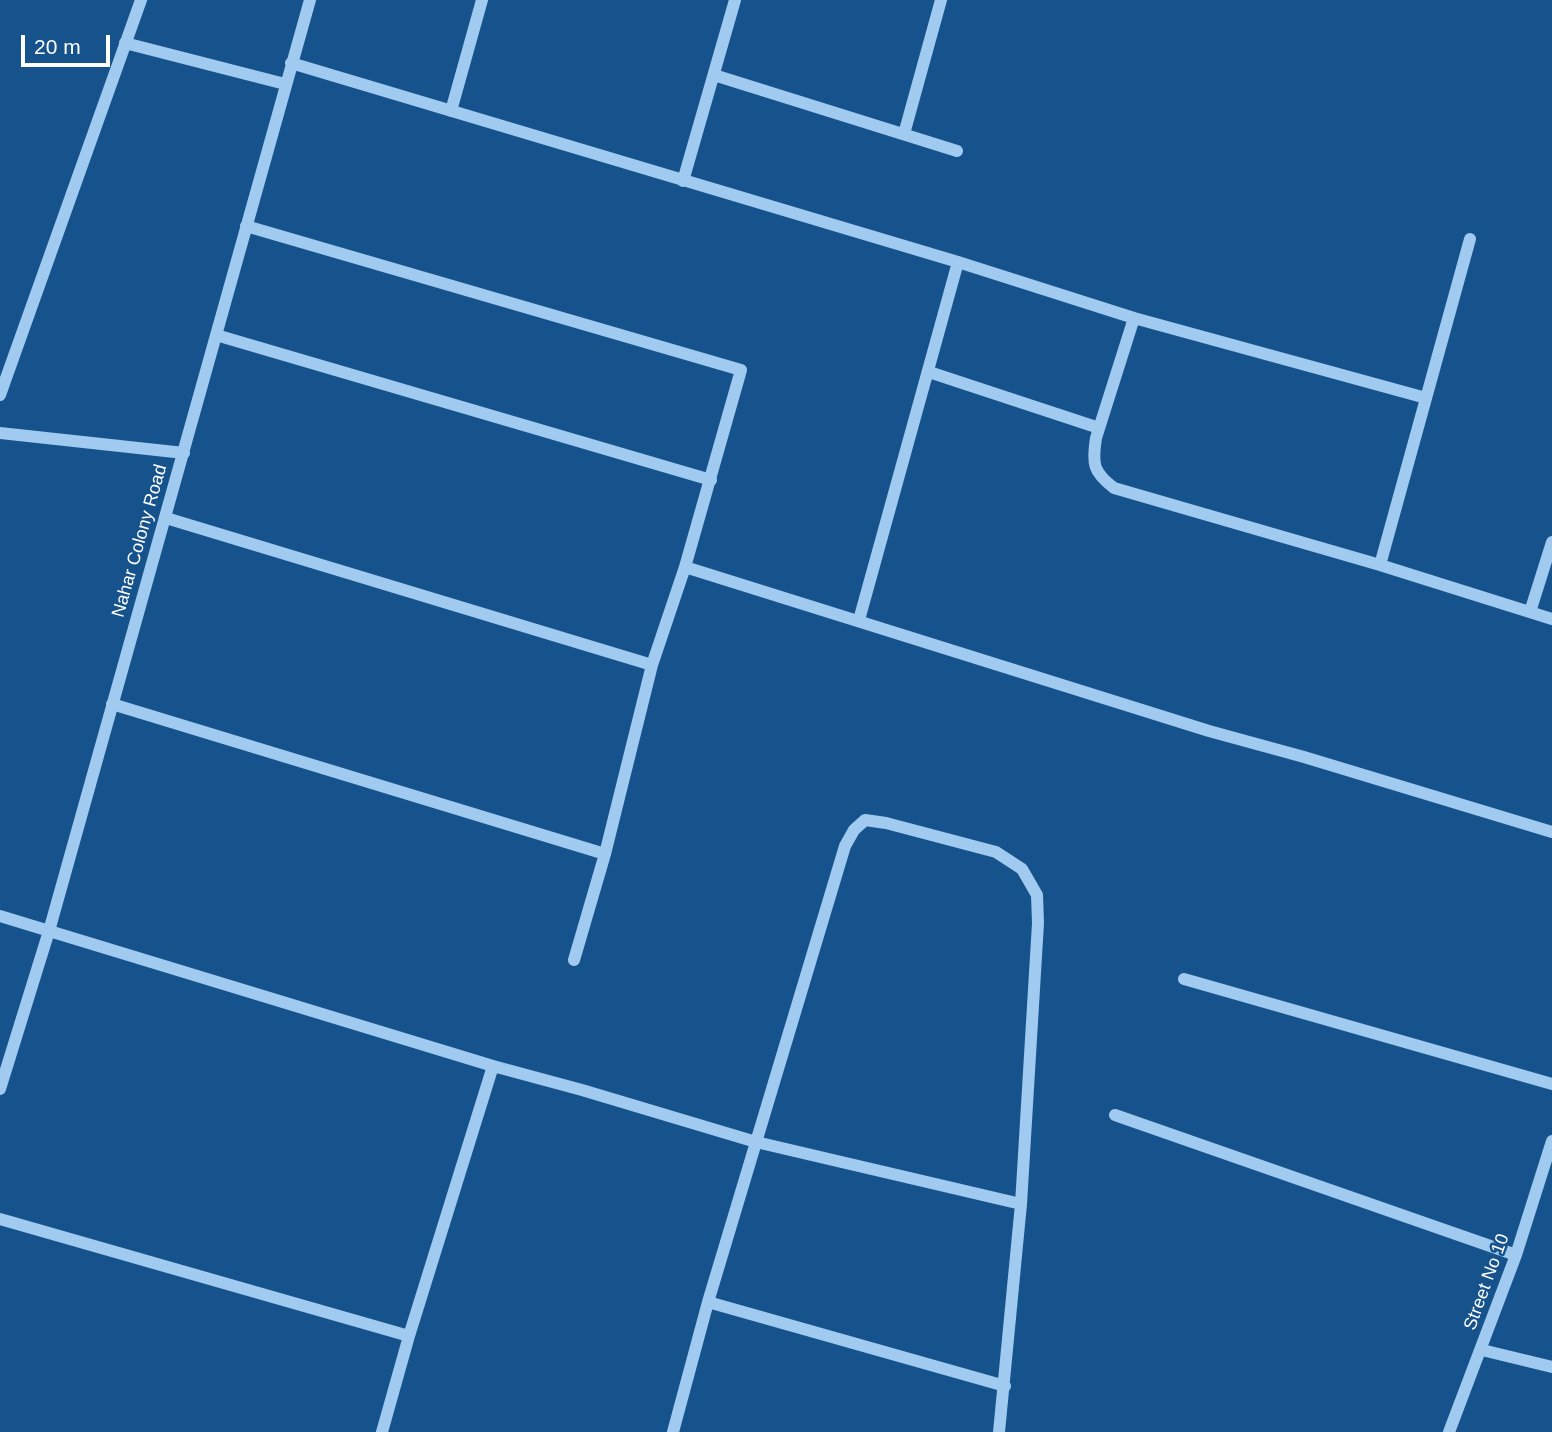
<!DOCTYPE html>
<html>
<head>
<meta charset="utf-8">
<style>
  body { margin:0 }
  #map { position:relative; width:1552px; height:1432px; overflow:hidden; background:#16538d; font-family:Helvetica,sans-serif }
  canvas { display:block }
  .scale { position:absolute; left:21px; top:35px; width:89px; height:32px; box-sizing:border-box; border:4px solid #fff; border-top:0; padding-left:9px; font-size:21px; line-height:24px; white-space:nowrap; color:#fff; -webkit-text-stroke:5px #16538d; paint-order:stroke }
</style>
</head>
<body>
<div id="map">
<canvas width="1552" height="1432"></canvas>
<div class="scale">20 m</div>
</div>
<script>
const context = document.querySelector('canvas').getContext('2d');
context.lineJoin = 'round';
function strokePath(path, color, width, dash) { context.strokeStyle = color; context.lineWidth = width; context.lineCap = dash ? 'butt' : 'round'; context.setLineDash(dash || []); context.stroke(path); }
function write(font, color, halo, rows, align = 'center') {
  context.font = font + ' Helvetica,sans-serif'; context.lineWidth = 5; context.setLineDash([]); context.textBaseline = 'middle'; context.strokeStyle = halo; context.fillStyle = color; for (const [text, x, y, turn = 0] of rows) {
    context.save(); context.translate(x, y); context.rotate((+turn || 0) * Math.PI / 180); context.textAlign = isNaN(turn) ? turn : align; if (halo) context.strokeText(text, 0, 0); context.fillText(text, 0, 0); context.restore();
  }
}
strokePath(new Path2D(`
  M125,43L285,84
  M291,63L958,262L1134,318L1426,398
  M714,75L957,151
  M451,111L482,0
  M904,134L941,0
  M683,181L735,0
  M246,226L741,370L685,567L1209,731L1304,757L1552,832
  M1134,318L1096,438C1092,464 1093,472 1114,488L1380,565L1552,619
  M216,335L711,480
  M929,372L1099,428
  M0,395L141,0
  M0,433L184,453
  M166,518L652,665
  M1380,565L1470,239
  M1530,612L1552,542
  M859,620L958,262
  M112,704L605,854L652,665L685,567
  M0,916L493,1066L582,1090L756,1142L1021,1204
  M574,960L605,854
  M1184,979L1552,1084
  M0,1089L49,931L310,0
  M1115,1115L1516,1255
  M0,1219L409,1336L493,1066
  M708,1302L1005,1386
  M1482,1350L1552,1367
  M382,1432L409,1336
  M673,1432L708,1302L845,846L854,830L865,820L886,823L996,852L1022,869L1037,895L1038,923L1021,1204L999,1432
  M1449,1432L1516,1255L1552,1141`), '#a0caef', 12);
write('18px', '#fff', '#16538d', [
  ["Nahar Colony Road",140,541,-74],
  ["Street No 10",1487,1282,-70]
]);
</script>
</body>
</html>
